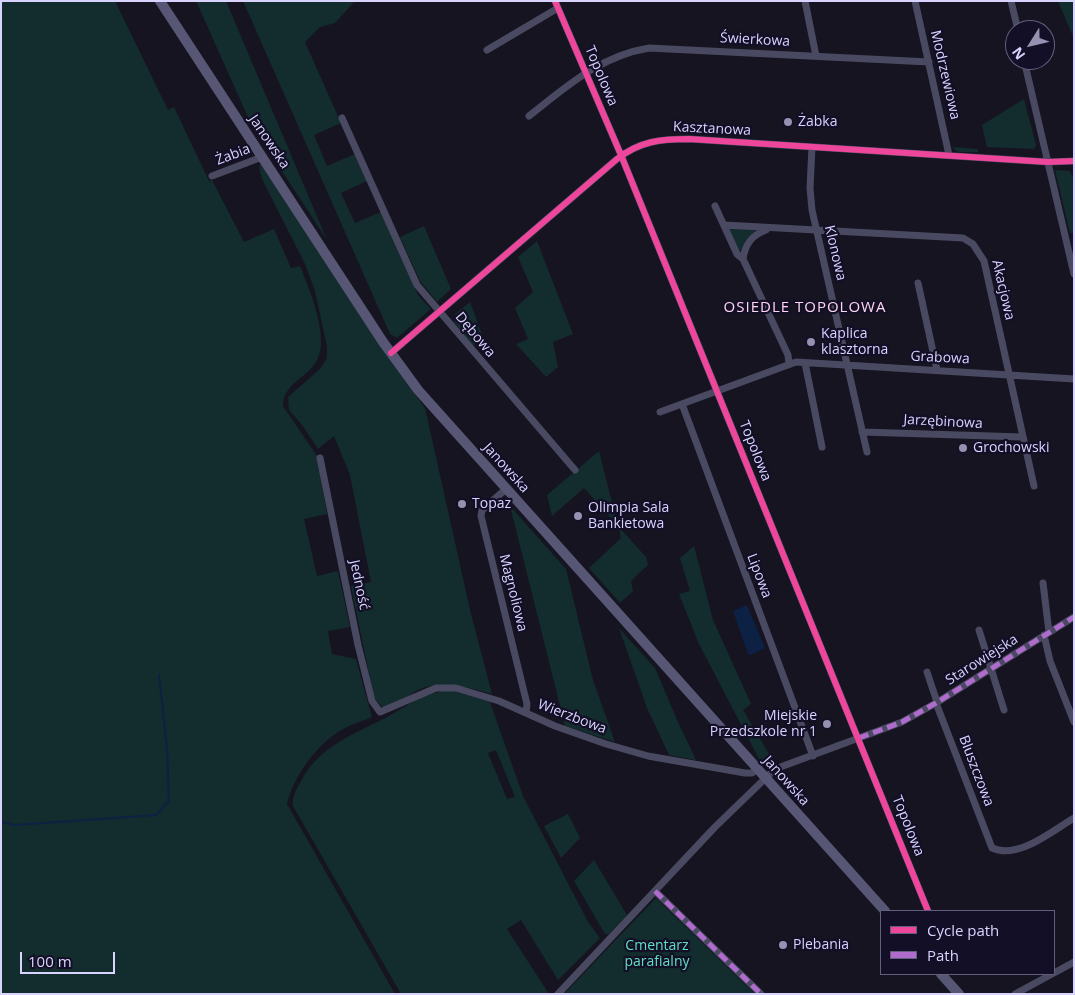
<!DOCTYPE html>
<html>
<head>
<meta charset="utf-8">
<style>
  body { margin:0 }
  #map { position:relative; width:1075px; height:995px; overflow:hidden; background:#161421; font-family:"Open Sans",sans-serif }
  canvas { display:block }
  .frame { position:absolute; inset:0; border:2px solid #d9d4ff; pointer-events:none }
  .legend { position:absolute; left:880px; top:910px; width:175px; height:65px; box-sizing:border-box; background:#130f26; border:1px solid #625e7d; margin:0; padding:6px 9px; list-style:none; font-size:15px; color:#d9d4ff }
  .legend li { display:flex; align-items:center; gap:10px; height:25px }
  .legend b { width:25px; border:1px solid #625e7d }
  .north { position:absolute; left:1005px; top:20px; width:50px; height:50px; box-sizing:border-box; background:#130f26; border:1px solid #625e7d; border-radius:50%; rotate:234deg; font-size:14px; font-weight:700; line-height:20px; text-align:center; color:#d9d4ff }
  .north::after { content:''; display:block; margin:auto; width:18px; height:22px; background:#9591b1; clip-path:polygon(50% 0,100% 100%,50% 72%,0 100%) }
  .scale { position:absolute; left:20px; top:952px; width:95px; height:22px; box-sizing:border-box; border:2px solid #d9d4ff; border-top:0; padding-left:6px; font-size:15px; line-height:18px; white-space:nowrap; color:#d9d4ff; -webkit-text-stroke:4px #130f26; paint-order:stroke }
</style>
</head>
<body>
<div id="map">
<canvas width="1075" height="995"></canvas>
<div class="frame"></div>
<ul class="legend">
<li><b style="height:6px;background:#ed469a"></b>Cycle path</li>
<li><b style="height:6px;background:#b06ccc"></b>Path</li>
</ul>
<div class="north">N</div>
<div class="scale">100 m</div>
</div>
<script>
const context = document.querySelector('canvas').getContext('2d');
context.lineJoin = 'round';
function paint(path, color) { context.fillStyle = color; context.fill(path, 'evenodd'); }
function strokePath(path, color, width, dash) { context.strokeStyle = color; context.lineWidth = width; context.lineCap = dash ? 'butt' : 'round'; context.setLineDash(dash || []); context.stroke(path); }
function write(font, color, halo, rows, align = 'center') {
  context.font = font + ' "Open Sans",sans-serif'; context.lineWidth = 4.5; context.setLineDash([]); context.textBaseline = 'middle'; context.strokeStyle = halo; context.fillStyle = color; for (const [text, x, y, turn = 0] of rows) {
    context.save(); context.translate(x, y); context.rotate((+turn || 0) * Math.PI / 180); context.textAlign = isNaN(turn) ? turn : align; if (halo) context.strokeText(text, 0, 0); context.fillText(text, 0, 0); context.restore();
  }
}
paint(new Path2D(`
  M1,1H115L168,110L174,107L209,181L212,180L244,242L274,229L291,268L300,266C309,288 330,338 317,360C308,378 283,383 283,406L317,456L327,514L304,519L317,576L338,571L350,627L328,631L332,654L356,659L372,717C363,721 352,724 343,729C317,744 294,775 287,804L395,994H1Z
  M196,1H226L327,240L251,124Z
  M243,1H355L335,23L320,27L305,42L341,123L314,135L327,166L355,154L367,181L341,193L355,223L381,212L418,295L431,309L397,338L390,334Z
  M1058,1H1074V39Z
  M1024,99L1036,145L1034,149L987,147L982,125Z
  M952,147L978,149V152H958Z
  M261,164L386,355L425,408L471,614L492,694C469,688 441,679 418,690C407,696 396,708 383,708L374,698L351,586L371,582L350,475L334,436L318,449L302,425L289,410L288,397L320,369L327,358V347L315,291L305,264L262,179L259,166Z
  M1055,170L1070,171L1074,180V233H1070Z
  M424,226L451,289L437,302L420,281L400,237Z
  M728,228L755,229V231L745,242L740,252Z
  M537,241L573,334L553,342L558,367L546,377L516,344L528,339L515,308L533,292L518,257Z
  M470,302L483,337L473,346L454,322L455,314Z
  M599,451L618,526L646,557L648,565L631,581L633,591L620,603L589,568L621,538L618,526L584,488L552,516L547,495Z
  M510,506L566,569L593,680L615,742L565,726Z
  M694,546L713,620L751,704L743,710L775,764L769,769L759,759L699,644L679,594L690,591L680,558Z
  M619,628L655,668L678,722L696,760L669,755L647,708Z
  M451,690L490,702L523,796L588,922L600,938L558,980L521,920L507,929L549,994H401L293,806C292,796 296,790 301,781C320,745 355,734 389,716C413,703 422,693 451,690ZM496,750L515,797L507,799L488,753Z
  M568,814L580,838L561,858L544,826Z
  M594,860L627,915L609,934H605L574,881Z
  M656,898L755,994H564Z`), '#132c2d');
paint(new Path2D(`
  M747,605L765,648L751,655L748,654L733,611Z`), '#0d2144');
strokePath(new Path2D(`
  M1,822L15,825L156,815L169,801L167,748L159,675`), '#0d2144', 2);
strokePath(new Path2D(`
  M555,1L621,155L928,911
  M805,1L816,56
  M915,1L949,155
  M1011,1L1018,30
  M487,50L558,8
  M1024,60L1074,274
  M529,116C566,87 600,56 649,48L929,62
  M342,118L417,285L575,470
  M812,147L810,188L812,210L867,452
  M212,176L262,157
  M715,206L737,254L743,259L788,355L789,364
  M724,225L963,238L973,244L984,261L1034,486
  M743,259C745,244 752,235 766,230
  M918,283L937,370
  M391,353L617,159C640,141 661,139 689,139L1048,162L1074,161
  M805,363L822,447
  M682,404L813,756
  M660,412L796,362L1074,379
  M862,432L1023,437
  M320,458L358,645L372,701L380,712L436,688H456L499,701L555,726L606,744L648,756L745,773H752L757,769
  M506,489L482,510L481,516L527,704L526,713
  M1043,583L1049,632
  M979,630L1004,710
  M1044,635L1050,661L1074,722
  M927,672L937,702
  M936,703L992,848C1018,860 1052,831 1074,818
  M655,891L761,994
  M1054,973L1074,962
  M558,994L715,827L775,769L902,722L936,703L1074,617
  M1015,994L1052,974`), '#4a4962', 7);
strokePath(new Path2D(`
  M160,1L383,342L418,390L885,911
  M941,974L959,994`), '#575674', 10);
strokePath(new Path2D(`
  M859,738L902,722L936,703L1074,617
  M655,891L761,994`), '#b06ccc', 5, [10, 5]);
strokePath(new Path2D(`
  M555,1L621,155L928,911
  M391,353L617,159C640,141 661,139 689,139L1048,162L1074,161`), '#ed469a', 6);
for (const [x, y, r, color] of [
  [788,122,5,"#9591b1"],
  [811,342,5,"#9591b1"],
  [963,448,5,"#9591b1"],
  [462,504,5,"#9591b1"],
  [578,516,5,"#9591b1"],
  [827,724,5,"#9591b1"],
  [783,945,5,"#9591b1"]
]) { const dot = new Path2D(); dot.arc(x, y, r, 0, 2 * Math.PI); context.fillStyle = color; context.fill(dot); strokePath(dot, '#130f26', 2); }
write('14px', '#d9d4ff', '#130f26', [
  ["Świerkowa",755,40,3],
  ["Modrzewiowa",945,75,77],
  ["Topolowa",601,76,67],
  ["Kasztanowa",712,129,3],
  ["Janowska",269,142,56],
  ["Żabia",233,155,-21],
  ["Klonowa",835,253,77],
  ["Akacjowa",1003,290,77],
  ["Dębowa",475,335,50],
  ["Grabowa",940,358,3],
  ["Jarzębinowa",943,422,3],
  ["Topolowa",755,451,68],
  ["Janowska",506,468,48],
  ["Lipowa",759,576,69],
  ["Jedność",359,585,78],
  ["Magnoliowa",513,593,76],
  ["Starowiejska",982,660,-32],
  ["Wierzbowa",572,717,21],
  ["Bluszczowa",976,771,69],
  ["Janowska",786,781,48],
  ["Topolowa",908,826,68]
]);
write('14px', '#d9d4ff', '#130f26', [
  ["Żabka",798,122],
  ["Kaplica",821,334],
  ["klasztorna",821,350],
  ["Grochowski",973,448],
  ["Topaz",472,504],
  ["Olimpia Sala",588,508],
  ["Bankietowa",588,524],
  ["Miejskie",817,716,"right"],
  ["Przedszkole nr 1",817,732,"right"],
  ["Plebania",793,945]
], 'left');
write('14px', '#5fe0c0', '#130f26', [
  ["Cmentarz",657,946],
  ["parafialny",657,962]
]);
context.letterSpacing = '1px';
write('15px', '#ffd6f0', '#130f26', [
  ["OSIEDLE TOPOLOWA",805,308]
]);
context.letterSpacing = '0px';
</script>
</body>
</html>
